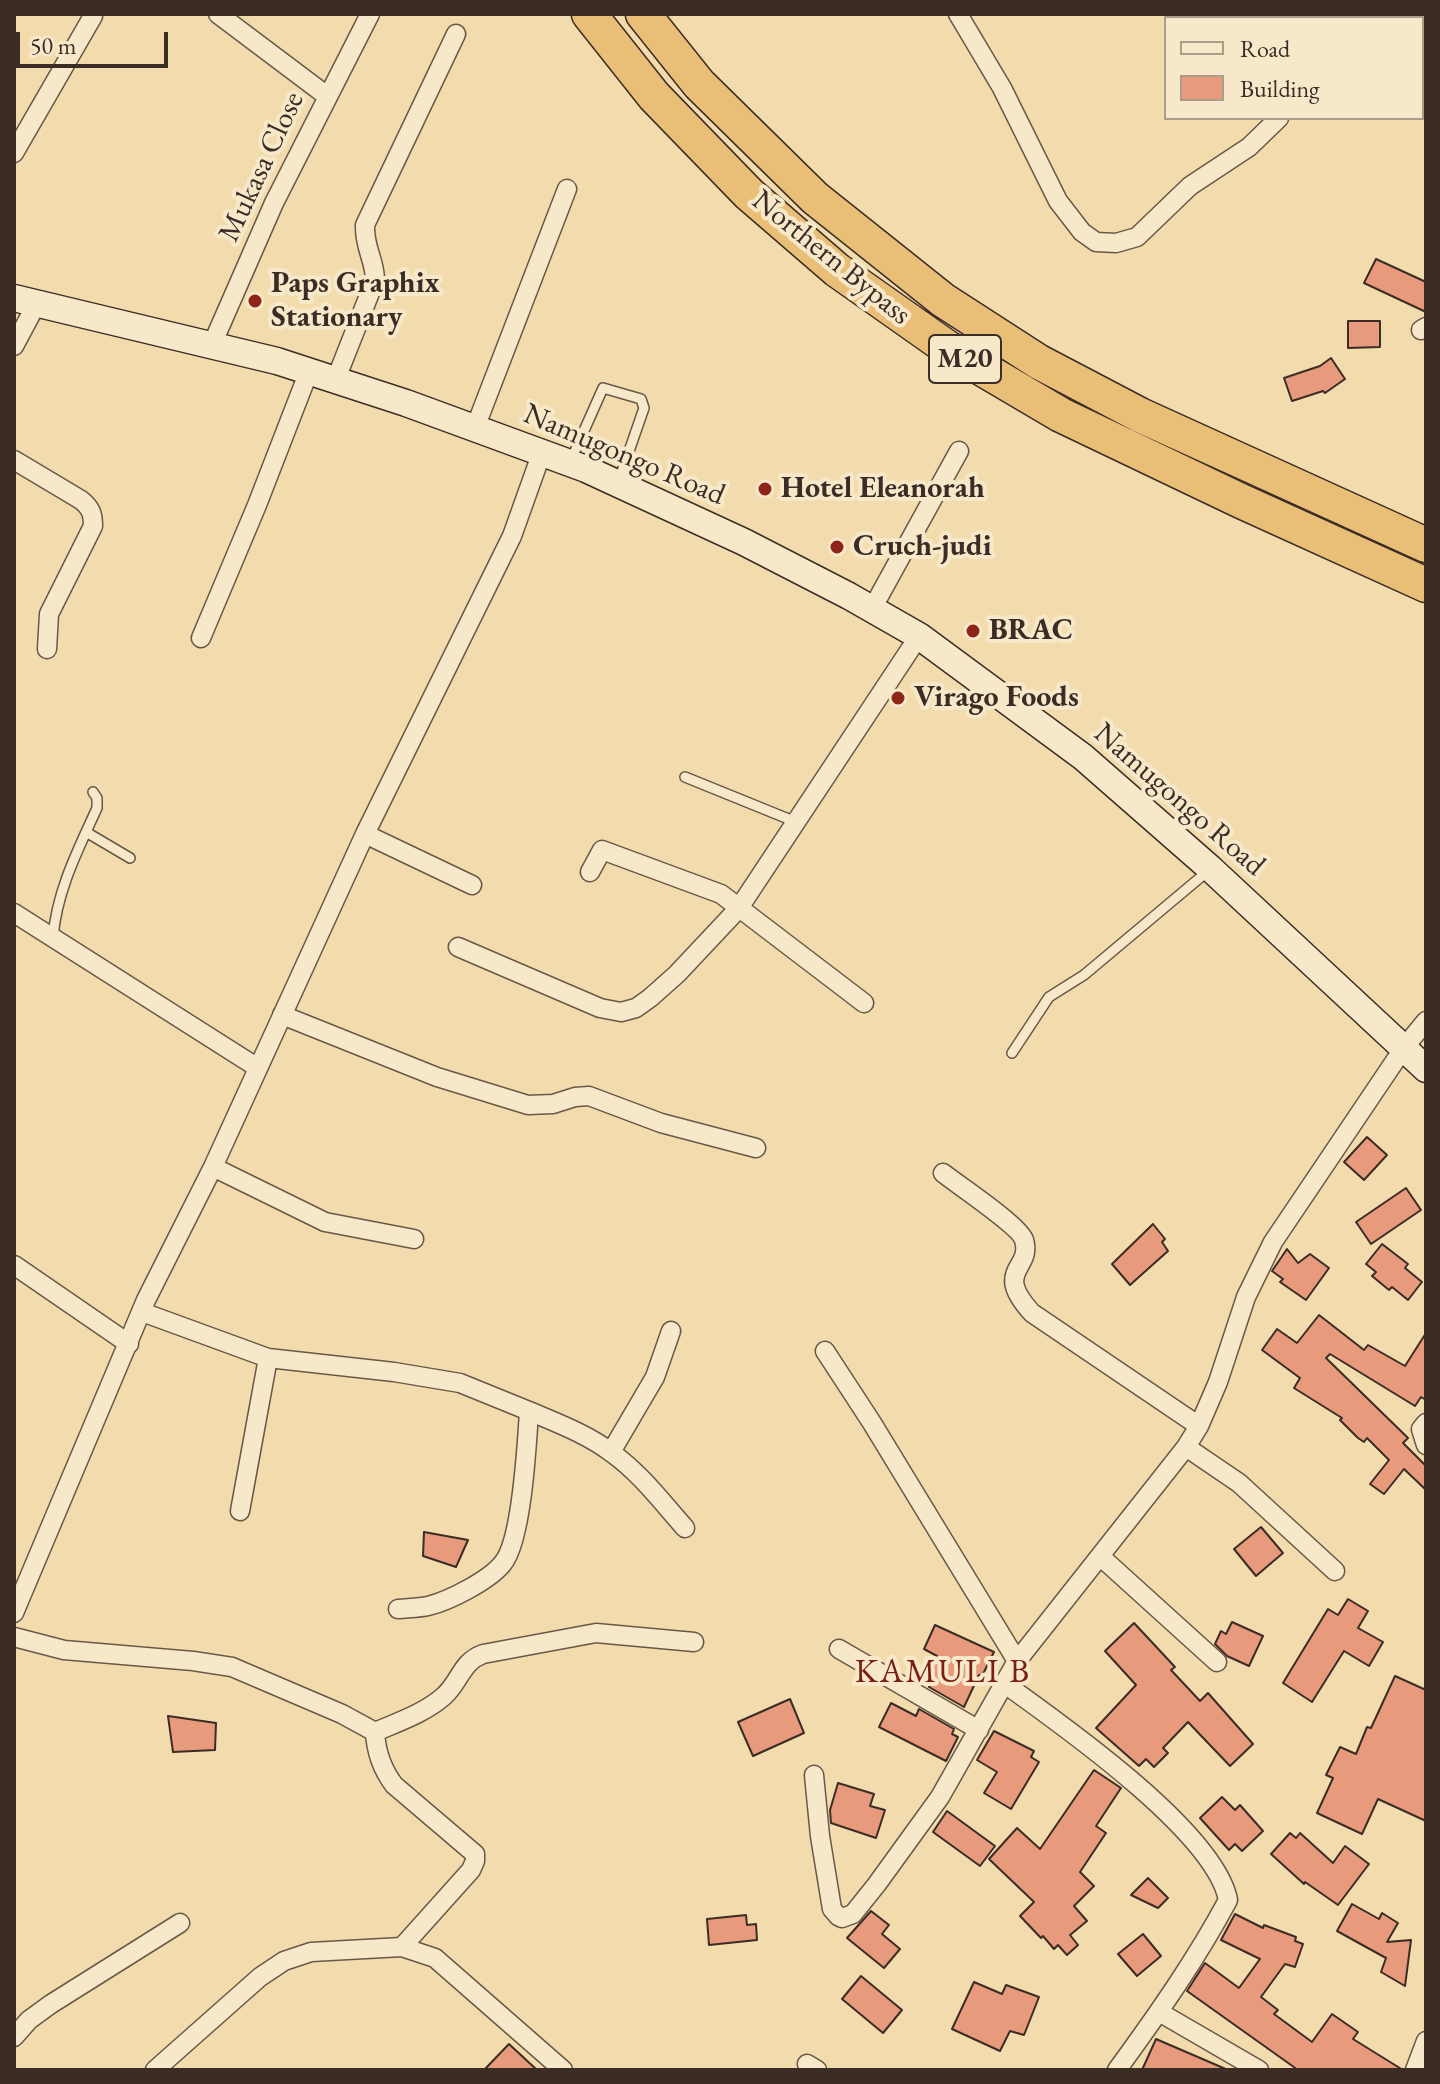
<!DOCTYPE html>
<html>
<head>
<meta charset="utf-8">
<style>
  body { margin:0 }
  #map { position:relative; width:1440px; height:2084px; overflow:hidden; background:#f2dbac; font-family:"EB Garamond",serif }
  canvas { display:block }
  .frame { position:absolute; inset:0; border:16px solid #3b2c26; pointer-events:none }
  .legend { position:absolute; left:1164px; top:16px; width:260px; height:104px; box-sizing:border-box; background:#f7e8c9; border:2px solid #ac9d88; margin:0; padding:10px 14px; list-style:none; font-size:24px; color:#3b2c26 }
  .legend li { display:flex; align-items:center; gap:16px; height:40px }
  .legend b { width:40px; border:2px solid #ac9d88 }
  .scale { position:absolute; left:16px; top:32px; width:152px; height:36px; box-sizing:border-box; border:4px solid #3b2c26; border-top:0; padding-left:10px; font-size:24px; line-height:28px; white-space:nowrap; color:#3b2c26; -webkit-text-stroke:6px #f7e8c9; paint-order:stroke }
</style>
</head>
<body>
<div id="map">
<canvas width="1440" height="2084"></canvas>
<div class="frame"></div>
<ul class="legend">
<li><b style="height:10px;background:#f7e8c9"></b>Road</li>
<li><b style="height:22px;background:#e89a7c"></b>Building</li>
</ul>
<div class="scale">50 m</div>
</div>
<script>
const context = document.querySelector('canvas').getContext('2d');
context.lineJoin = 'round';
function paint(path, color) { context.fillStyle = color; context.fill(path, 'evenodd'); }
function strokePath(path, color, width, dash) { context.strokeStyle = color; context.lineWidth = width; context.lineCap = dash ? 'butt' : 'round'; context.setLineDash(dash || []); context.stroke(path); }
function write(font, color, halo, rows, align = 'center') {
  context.font = font + ' "EB Garamond",serif'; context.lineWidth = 8; context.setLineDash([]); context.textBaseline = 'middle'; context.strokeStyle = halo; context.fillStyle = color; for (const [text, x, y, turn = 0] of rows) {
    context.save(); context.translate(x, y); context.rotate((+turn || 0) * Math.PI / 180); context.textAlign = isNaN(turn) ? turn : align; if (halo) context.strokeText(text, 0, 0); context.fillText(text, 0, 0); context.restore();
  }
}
const building = new Path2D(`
  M1376,259L1426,282V312L1364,283Z
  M1348,321H1380V347L1348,348Z
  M1331,358L1345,379L1325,393L1323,391L1292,401L1284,378L1320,366Z
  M1367,1137L1387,1155L1364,1180L1344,1162Z
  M1406,1188L1421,1210L1371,1244L1356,1222Z
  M1153,1224L1165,1239L1162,1242L1168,1251L1130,1285L1112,1264Z
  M1382,1244L1408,1264L1405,1268L1422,1282L1408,1300L1392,1287L1389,1290L1372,1276L1376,1272L1366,1264Z
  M1287,1249L1298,1263L1310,1254L1329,1268L1306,1300L1280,1282L1283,1279L1272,1271Z
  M1319,1315L1364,1350L1368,1345L1405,1366L1426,1333V1400L1421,1397L1415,1406L1330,1354L1326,1358L1408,1438L1403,1443L1426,1466V1490L1404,1469L1384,1494L1370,1484L1389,1460L1367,1438L1364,1442L1358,1438L1340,1420L1342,1418L1294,1388L1300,1378L1262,1350L1277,1329L1297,1343Z
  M1261,1527L1283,1553L1256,1576L1234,1549Z
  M424,1532L468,1540L456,1567L423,1556Z
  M1348,1599L1368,1611L1358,1628L1383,1642L1369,1666L1344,1651L1312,1702L1283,1683L1328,1609L1338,1615Z
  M1232,1622L1263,1636L1249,1666L1227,1656L1215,1644L1221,1631L1226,1634Z
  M1134,1623L1175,1667L1171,1670L1200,1701L1208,1693L1253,1744L1230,1766L1188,1722L1163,1748L1168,1753L1154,1767L1146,1759L1139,1766L1096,1728L1136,1685L1105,1651Z
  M935,1625L994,1652L982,1676L979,1675L964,1707L929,1687L933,1678L928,1676L937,1656L924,1649Z
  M1395,1676L1426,1690V1821L1378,1799L1362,1834L1317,1813L1333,1778L1326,1775L1340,1747L1356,1754L1367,1727L1371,1728Z
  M790,1699L804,1733L753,1756L738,1722Z
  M891,1703L916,1716L919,1709L954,1729L952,1734L958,1737L946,1761L879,1727Z
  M168,1716L216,1723L215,1750L173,1752Z
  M994,1731L1034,1751L1031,1757L1039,1762L1011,1809L984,1793L997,1772L977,1760Z
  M1094,1770L1121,1788L1096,1826L1106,1833L1080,1872L1094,1886L1074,1906L1087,1921L1070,1935L1078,1945L1067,1955L1058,1945L1054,1949L1043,1936L1041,1938L1020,1916L1034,1902L989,1859L1017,1828L1040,1849Z
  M838,1783L874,1794L870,1806L885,1810L876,1838L831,1823L830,1810Z
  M1222,1797L1235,1810L1240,1805L1263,1831L1242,1851L1235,1844L1229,1850L1200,1818Z
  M947,1811L995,1846L980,1866L933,1832Z
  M1290,1833L1296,1838L1300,1833L1333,1863L1345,1846L1369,1864L1338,1905L1305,1882L1304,1884L1271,1854Z
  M1148,1878L1168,1898L1158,1908L1131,1895Z
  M1352,1904L1379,1919L1382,1913L1398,1923L1387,1942L1411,1940L1405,1986L1381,1972L1386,1958L1337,1931Z
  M871,1911L889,1925L882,1934L900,1949L884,1968L847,1938Z
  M1235,1914L1263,1928L1264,1925L1296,1937L1295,1941L1303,1944L1295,1967L1285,1964L1261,1997L1278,2010L1274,2014L1312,2042L1332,2014L1358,2032L1353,2039L1403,2070H1298L1187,1991L1205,1963L1239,1988L1260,1959L1221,1940Z
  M746,1915L747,1925L756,1924L757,1940L709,1945L707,1919Z
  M1143,1934L1161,1956L1137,1976L1118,1954Z
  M861,1976L902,2010L883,2033L842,1999Z
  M974,1982L1002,1994L1006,1985L1039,1997L1024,2035L1010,2031L1000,2051L952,2029Z
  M1156,2039L1228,2070H1142Z
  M509,2044L537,2070H484Z`);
paint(building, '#e89a7c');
strokePath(building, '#3b2c26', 2);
const lane = new Path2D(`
  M571,460L603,388L641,399L644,408L618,483
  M685,777L796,822
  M86,832L130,858
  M53,937C57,890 78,850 97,808V798L93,792
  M1012,1053L1049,997L1084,975L1208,871`);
const street = new Path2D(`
  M218,14L327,96
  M958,14L1002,88L1058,201L1082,232L1096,242L1116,243L1137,237L1190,186L1249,147L1279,118
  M1408,18L1415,14
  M14,153L93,16
  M1421,330L1426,327
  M14,346L37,303
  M211,347L274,203L370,14
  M336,379L375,280C375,260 364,248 365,225L456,34
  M475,428L567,189
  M14,460L81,500C91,508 93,514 93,526L49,614L47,649
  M872,609L959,451
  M201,638L257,505L309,371
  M365,834L472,885
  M590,872L602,850L721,894L864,1003
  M14,913L258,1068
  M458,947L600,1008L621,1012L636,1008L650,998L677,974L739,908L919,636
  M282,1015L437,1077L528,1105L553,1104L575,1097L589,1096L661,1123L756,1148
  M213,1167L325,1222L414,1239
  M943,1173C958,1185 1020,1226 1024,1240C1033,1270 992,1269 1032,1313L1199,1426
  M14,1265L129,1344
  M142,1312L268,1358L394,1372L460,1383L529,1411C527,1443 522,1540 503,1563C490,1580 449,1601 428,1606C419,1608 408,1608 398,1609
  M825,1351L872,1423L1017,1661
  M529,1411C557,1423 587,1434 612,1453C640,1473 662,1502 685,1528
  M1426,1423L1421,1429L1426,1445
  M1186,1447L1239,1483L1335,1571
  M611,1452L655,1377L671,1331
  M240,1511L268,1358
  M1101,1557L1217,1662
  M14,1613L146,1300L213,1167L365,834L512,536L542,452
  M14,1637L64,1650L193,1661L232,1667L342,1714L375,1732C376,1752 382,1769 394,1785L475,1854V1861L471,1870L402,1947
  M839,1649L979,1730
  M1005,1684C1062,1725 1215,1832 1228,1900C1196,1960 1157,2015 1117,2070
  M375,1732C398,1722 425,1713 444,1696C460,1682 461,1662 483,1654L596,1633L694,1642
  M814,1775L820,1836L832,1909L838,1916L842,1918L853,1914L877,1884L940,1797L1017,1661L1186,1447L1199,1426L1218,1382L1246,1297L1273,1242L1403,1049L1426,1021
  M1159,2012L1259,2070
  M14,2037L29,2020L51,2004L180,1923
  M807,2064L817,2070
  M155,2070L260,1977L284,1961L311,1952L402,1947L435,1958L563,2070
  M1415,2070L1426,2041`);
const secondary = new Path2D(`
  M14,298L277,361L406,403L586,469L744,542L849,596L919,636L1083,757L1211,869L1426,1069`);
const highway = new Path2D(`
  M589,14L654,96L749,194L837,270L949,349L1061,415L1241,501L1426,585
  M643,14L699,84L815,198L943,300L1039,362L1140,415L1426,545`);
strokePath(lane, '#695848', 12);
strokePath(street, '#695848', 21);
strokePath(secondary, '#3b2c26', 29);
strokePath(highway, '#3b2c26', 37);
strokePath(lane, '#f7e8c9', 9);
strokePath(street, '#f7e8c9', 18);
strokePath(secondary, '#f7e8c9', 26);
strokePath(highway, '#e9be76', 34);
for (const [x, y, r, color] of [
  [255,301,8,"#8f2418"],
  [765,489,8,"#8f2418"],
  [837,547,8,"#8f2418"],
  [973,631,8,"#8f2418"],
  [898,698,8,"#8f2418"]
]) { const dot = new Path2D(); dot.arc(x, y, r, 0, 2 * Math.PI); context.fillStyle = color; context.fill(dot); strokePath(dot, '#f7e8c9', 3); }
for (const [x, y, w] of [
  [965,359,72]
]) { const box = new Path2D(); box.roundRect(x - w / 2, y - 24, w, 48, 6); context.fillStyle = '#f7e8c9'; context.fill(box); strokePath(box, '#3b2c26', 2); }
write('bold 28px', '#3b2c26', null, [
  ["M20",965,359]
]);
write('30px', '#3b2c26', '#f7e8c9', [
  ["Mukasa Close",262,167,-65],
  ["Northern Bypass",831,258,39],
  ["Namugongo Road",624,455,23],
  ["Namugongo Road",1179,800,41]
]);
write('bold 30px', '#3b2c26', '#f7e8c9', [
  ["Paps Graphix",271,284],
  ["Stationary",271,318],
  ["Hotel Eleanorah",781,489],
  ["Cruch-judi",853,547],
  ["BRAC",989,631],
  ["Virago Foods",914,698]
], 'left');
context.letterSpacing = '2px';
write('34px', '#7a1f14', '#f7e8c9', [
  ["KAMULI B",943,1673]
]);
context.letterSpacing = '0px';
</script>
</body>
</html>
